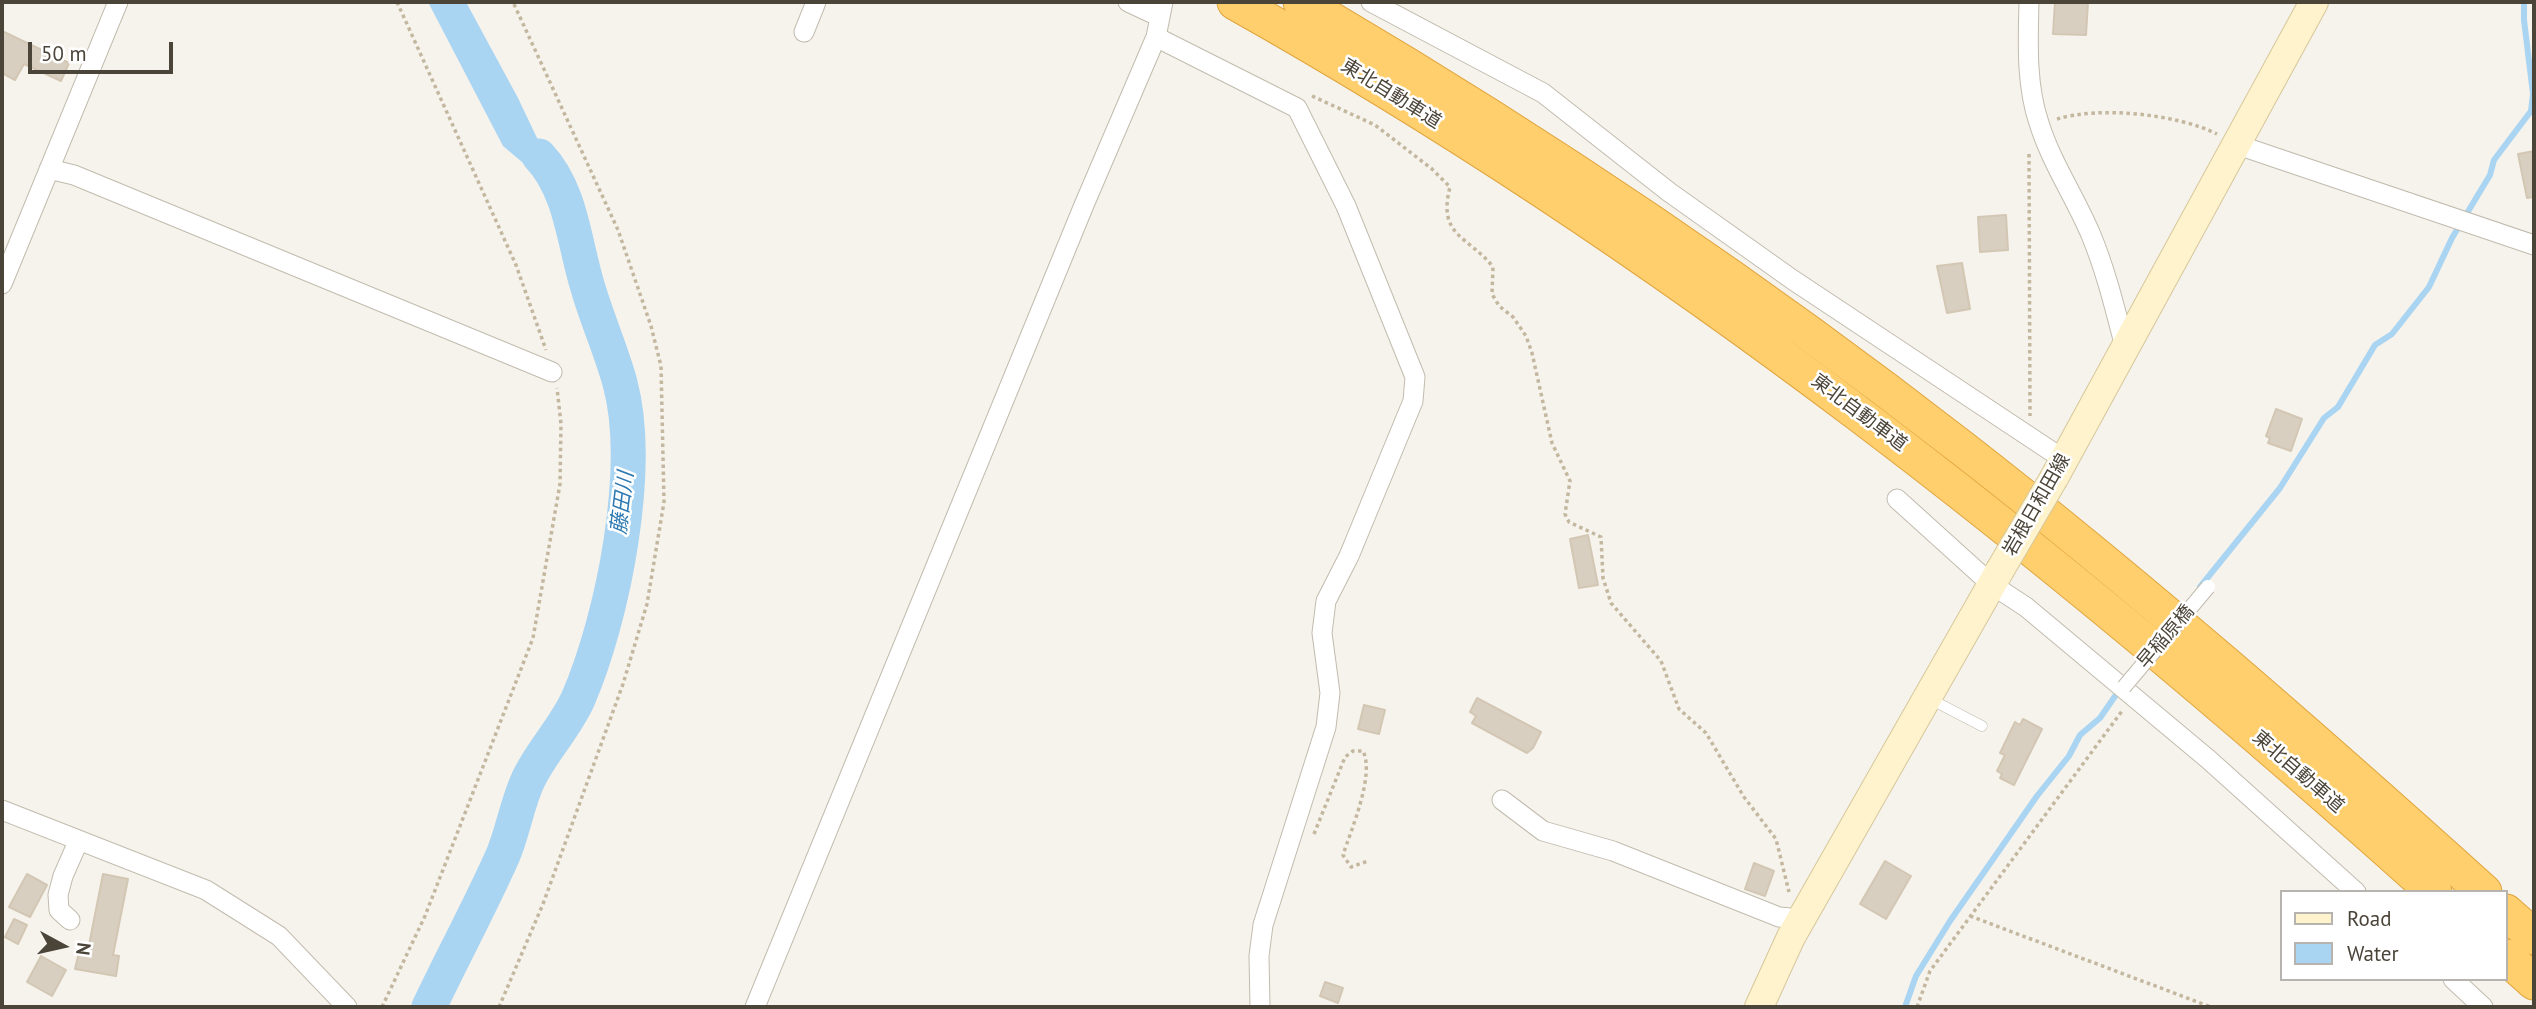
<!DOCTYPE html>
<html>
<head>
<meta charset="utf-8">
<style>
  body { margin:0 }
  #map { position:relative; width:2536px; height:1009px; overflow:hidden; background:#f6f3ec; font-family:"PT Sans",sans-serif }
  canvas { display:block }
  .frame { position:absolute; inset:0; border:4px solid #4b4439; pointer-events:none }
  .legend { position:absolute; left:2280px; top:890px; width:228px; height:91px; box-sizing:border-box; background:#fff; border:2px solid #b7b4b0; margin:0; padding:9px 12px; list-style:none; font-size:21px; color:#4b4439 }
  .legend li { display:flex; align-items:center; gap:14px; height:35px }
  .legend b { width:35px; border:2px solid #b7b4b0 }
  .north { position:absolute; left:28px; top:911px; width:70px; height:70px; -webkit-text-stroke:5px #fff; paint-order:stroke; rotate:98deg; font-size:19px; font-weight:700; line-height:28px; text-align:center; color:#4b4439 }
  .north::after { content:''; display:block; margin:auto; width:24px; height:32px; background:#4b4439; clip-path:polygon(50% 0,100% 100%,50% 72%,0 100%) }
  .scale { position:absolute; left:28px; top:42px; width:145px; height:32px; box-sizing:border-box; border:4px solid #4b4439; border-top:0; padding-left:9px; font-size:21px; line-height:24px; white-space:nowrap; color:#4b4439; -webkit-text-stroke:5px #fff; paint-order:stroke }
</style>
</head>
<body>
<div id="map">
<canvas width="2536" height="1009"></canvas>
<div class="frame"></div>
<ul class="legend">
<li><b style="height:9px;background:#fff3cd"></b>Road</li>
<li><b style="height:19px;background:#a9d4f2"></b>Water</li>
</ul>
<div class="north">N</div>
<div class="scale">50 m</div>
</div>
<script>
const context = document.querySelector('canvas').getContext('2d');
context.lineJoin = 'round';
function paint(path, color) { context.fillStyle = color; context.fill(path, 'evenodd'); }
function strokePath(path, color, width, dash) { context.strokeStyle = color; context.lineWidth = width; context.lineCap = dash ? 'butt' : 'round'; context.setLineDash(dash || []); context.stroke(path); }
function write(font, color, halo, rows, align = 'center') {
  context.font = font + ' "PT Sans","Noto Sans JP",sans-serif'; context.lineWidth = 5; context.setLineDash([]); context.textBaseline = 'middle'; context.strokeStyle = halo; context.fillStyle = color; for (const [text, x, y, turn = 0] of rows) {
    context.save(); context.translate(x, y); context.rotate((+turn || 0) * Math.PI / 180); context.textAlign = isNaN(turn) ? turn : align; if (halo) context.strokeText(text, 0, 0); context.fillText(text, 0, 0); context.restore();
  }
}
paint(new Path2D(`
  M428,2H466L518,98L566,199L503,146Z`), '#a9d4f2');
strokePath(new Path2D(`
  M2200,587L2280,488L2324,418L2338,407L2375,345L2392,334L2429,287L2452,238L2490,175L2494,160L2531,111L2533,94L2524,20V2
  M1905,1007L1916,976L1950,921L2037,796L2069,756L2080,735L2100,718L2120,689`), '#a9d4f2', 6);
strokePath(new Path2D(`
  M429,1007C453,956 480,907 503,855C513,831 517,804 528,780C541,752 565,728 578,699C613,618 643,469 620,383C612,353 597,319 588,288C574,244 572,191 539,156`), '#a9d4f2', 35);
const building = new Path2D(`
  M2055,2H2088L2086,35L2053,34Z
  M2,31L69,63L61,81L24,64L15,80L2,73Z
  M2534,151V197L2527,198L2518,154Z
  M2006,215L2008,250L1980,252L1978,217Z
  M1962,263L1970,309L1947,313L1937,266Z
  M2276,409L2302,419L2291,451L2268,443L2270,438L2266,436Z
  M1588,535L1598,585L1579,588L1570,539Z
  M1477,698L1541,732L1533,748L1527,753L1472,723L1476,716L1470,712Z
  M1364,705L1385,710L1379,734L1358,729Z
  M2023,719L2042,729L2014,785L2000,778L2002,774L1997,771L2005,755L2000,753L2015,722L2020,725Z
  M1885,861L1911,876L1886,919L1860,904Z
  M1754,863L1774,871L1765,896L1745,889Z
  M27,874L47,885L30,917L9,907Z
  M103,874L128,879L113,955L119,956L116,976L75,969L80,948L88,950Z
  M14,919L27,925L18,944L5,937Z
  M41,956L66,970L52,996L27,982Z
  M1325,982L1343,988L1338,1003L1320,996Z`);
paint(building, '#d8cfc1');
strokePath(building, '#d3c7b4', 2);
const service = new Path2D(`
  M1930,699L1982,726`);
const minor = new Path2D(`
  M1128,2L1160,17
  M1371,2L1543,93L1669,192L1793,280L2063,459
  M2029,2C2028,42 2026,85 2039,123C2051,162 2075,197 2091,235C2106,271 2115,309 2125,347
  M804,32L816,2
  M1156,37L1297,108L1346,206L1415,377L1413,401L1349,556L1326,601L1322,633L1330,693L1326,727L1263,925L1259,956L1260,1007
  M2238,145L2534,245
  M49,169L74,175L552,372
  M2,284L118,2
  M1897,499L1991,584L2026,607L2208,759L2356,892
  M1502,800L1543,831L1613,851L1779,917L1801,919
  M2,810L206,890L279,936L347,1007
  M70,920L59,910L58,895L63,876L78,842
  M2453,979L2483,1007
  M755,1007L1084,205L1156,37L1163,2`);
const secondary = new Path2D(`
  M2054,478L2314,2
  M1759,1007L1791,937L2000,570`);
const motorway = new Path2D(`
  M1235,2C1671,247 2063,559 2434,892
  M1301,2C1531,136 1752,285 1962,448C2142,588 2314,739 2484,892
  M2506,912L2534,937
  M2506,957L2534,982`);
strokePath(service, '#c2bbae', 11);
strokePath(minor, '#c2bbae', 21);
strokePath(secondary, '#d6c79b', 30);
strokePath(motorway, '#e0a43c', 37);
strokePath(new Path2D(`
  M397,2L516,265L546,350
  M1312,96L1375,125L1432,169L1450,187C1437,237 1469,236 1493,267L1492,294L1499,306L1513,317L1526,336L1532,353L1552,443L1570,481L1565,514L1569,522L1601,537L1603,578L1611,603L1661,661L1679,709L1706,733L1744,797L1776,839L1789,892
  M2057,119C2100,106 2177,114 2217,134
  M2029,154L2030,416
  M1314,834L1345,757L1353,751H1363C1375,775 1351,830 1343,855L1351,867L1368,861
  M1970,916L2211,1007
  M382,1007L425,916L533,638L560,484L561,424L557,388
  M499,1007L543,904L623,684L647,604L664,502L661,366L651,326L618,230L513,2
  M1917,1007L1930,971L2122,711`), '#c4b79f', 3.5, [3.5, 3.5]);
strokePath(service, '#fff', 10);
strokePath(minor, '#fff', 19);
strokePath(secondary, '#fff3cd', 28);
strokePath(motorway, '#ffcf6e', 35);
const pedestrianBridge = new Path2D(`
  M2124,687L2208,587`);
const secondaryBridge = new Path2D(`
  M2000,570L2054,478`);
strokePath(pedestrianBridge, '#c2bbae', 16, []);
strokePath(secondaryBridge, '#d6c79b', 30, []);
strokePath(pedestrianBridge, '#fff', 14);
strokePath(secondaryBridge, '#fff3cd', 28);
write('19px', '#4b4439', '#fff', [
  ["東北自動車道",1391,94,32],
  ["東北自動車道",1859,413,37],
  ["岩根日和田線",2037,505,-60],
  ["早稲原橋",2166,637,-50],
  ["東北自動車道",2298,772,41]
]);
write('italic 21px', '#2e7ab2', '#fff', [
  ["藤田川",623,503,-83]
]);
</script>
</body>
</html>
